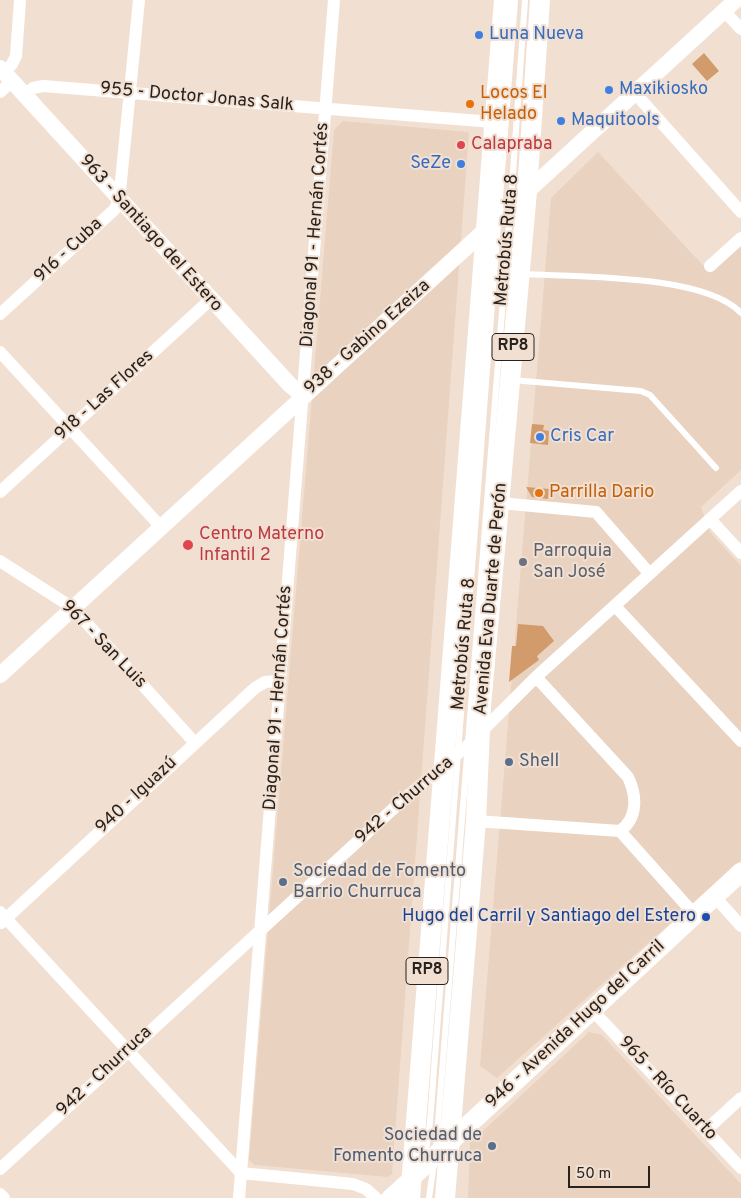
<!DOCTYPE html>
<html>
<head>
<meta charset="utf-8">
<style>
  body { margin:0 }
  #map { position:relative; width:741px; height:1198px; overflow:hidden; background:#f1e0d2; font-family:Overpass,sans-serif }
  canvas { display:block }
  .scale { position:absolute; left:568px; top:1166px; width:82px; height:22px; box-sizing:border-box; border:2px solid #28211c; border-top:0; padding-left:6px; font-size:15px; line-height:18px; white-space:nowrap; color:#28211c; -webkit-text-stroke:4px #f1e0d2; paint-order:stroke }
</style>
</head>
<body>
<div id="map">
<canvas width="741" height="1198"></canvas>
<div class="scale">50 m</div>
</div>
<script>
const context = document.querySelector('canvas').getContext('2d');
context.lineJoin = 'round';
function paint(path, color) { context.fillStyle = color; context.fill(path, 'evenodd'); }
function strokePath(path, color, width, dash) { context.strokeStyle = color; context.lineWidth = width; context.lineCap = dash ? 'butt' : 'round'; context.setLineDash(dash || []); context.stroke(path); }
function write(font, color, halo, rows, align = 'center') {
  context.font = font + ' Overpass,sans-serif'; context.lineWidth = 4; context.setLineDash([]); context.textBaseline = 'middle'; context.strokeStyle = halo; context.fillStyle = color; for (const [text, x, y, turn = 0] of rows) {
    context.save(); context.translate(x, y); context.rotate((+turn || 0) * Math.PI / 180); context.textAlign = isNaN(turn) ? turn : align; if (halo) context.strokeText(text, 0, 0); context.fillText(text, 0, 0); context.restore();
  }
}
paint(new Path2D(`
  M343,121L469,132L392,1174L388,1177L255,1165L249,1160L334,130Z
  M598,152L710,273L741,246V470L701,507L710,532L741,566V860L497,1078L480,1066L551,198Z
  M589,1032L602,1035L741,1184V1198H468L470,1143Z`), '#e9d2bf');
paint(new Path2D(`
  M704,53L719,71L707,81L692,64Z
  M532,424L544,425L543,430L549,431L548,445L530,443Z
  M526,487L549,489L548,499L532,497Z
  M518,624L543,626L554,641L537,656L539,660L509,682L512,646H516Z`), '#d29b6b');
strokePath(new Path2D(`
  M511,201L525,0
  M523,274C576,277 705,274 741,313
  M512,380L641,391L650,395L716,468
  M436,1148L510,211
  M425,1158L430,1122L515,0
  M429,1198L434,1163`), '#fff', 6);
strokePath(new Path2D(`
  M724,11L741,29
  M4,73L12,64L16,56L20,0
  M0,92L12,81
  M635,93L741,212
  M25,95L33,88L43,86L493,122
  M710,266L741,238
  M0,314L114,210L119,201L139,0
  M0,352L162,528
  M0,492L210,300
  M500,503L596,512L649,573
  M710,519L741,553
  M0,561L73,608L195,743
  M615,606L741,741
  M536,677L628,777C637,796 638,818 620,831
  M476,821L620,831
  M620,831L695,915
  M715,897L741,926
  M0,912L241,1173L353,1184L366,1189L376,1198
  M1,923L255,688L265,682L279,681
  M593,1011L741,1168
  M706,1130L741,1098
  M0,1169L405,798L467,746L536,677L741,491
  M0,1194L4,1198
  M239,1198L334,0`), '#fff', 12);
strokePath(new Path2D(`
  M0,68L290,385L303,396
  M0,675L736,0
  M389,1198L411,1178`), '#fff', 16);
strokePath(new Path2D(`
  M411,1178L741,872`), '#fff', 19);
strokePath(new Path2D(`
  M410,1198L504,0
  M445,1198L476,821L481,706L527,191L540,0`), '#fff', 20);
for (const [x, y, r, color] of [
  [479,35,5,"#3f7fe0"],
  [609,90,5,"#3f7fe0"],
  [470,104,5,"#e8710a"],
  [561,121,5,"#3f7fe0"],
  [461,145,5,"#e0444e"],
  [461,164,5,"#3f7fe0"],
  [540,437,5,"#3f7fe0"],
  [539,493,5,"#e8710a"],
  [188,545,6,"#e0444e"],
  [523,562,5,"#6b7280"],
  [509,762,5,"#5c6f8a"],
  [283,882,5,"#5c6f8a"],
  [706,917,5,"#1a4fb4"],
  [492,1146,5,"#5c6f8a"]
]) { const dot = new Path2D(); dot.arc(x, y, r, 0, 2 * Math.PI); context.fillStyle = color; context.fill(dot); strokePath(dot, '#f1e0d2', 2); }
for (const [x, y, w] of [
  [513,347,42],
  [427,971,42]
]) { const box = new Path2D(); box.roundRect(x - w / 2, y - 13.5, w, 27, 4); context.fillStyle = '#f1e0d2'; context.fill(box); strokePath(box, '#28211c', 1); }
write('bold 16px', '#28211c', null, [
  ["RP8",513,347],
  ["RP8",427,971]
]);
write('18px', '#366cbe', '#f1e0d2', [
  ["Luna Nueva",489,35],
  ["Maxikiosko",619,90],
  ["Maquitools",571,121],
  ["SeZe",451,164,"right"],
  ["Cris Car",550,437]
], 'left');
write('18px', '#c56008', '#f1e0d2', [
  ["Locos El",480,94],
  ["Helado",480,115],
  ["Parrilla Dario",549,493]
], 'left');
write('18px', '#28211c', '#f1e0d2', [
  ["955 - Doctor Jonas Salk",197,98,5],
  ["963 - Santiago del Estero",150,234,48],
  ["Diagonal 91 - Hernán Cortés",316,235,-86],
  ["Metrobús Ruta 8",508,240,-85],
  ["916 - Cuba",69,251,-43],
  ["938 - Gabino Ezeiza",368,338,-42],
  ["918 - Las Flores",105,396,-42],
  ["Avenida Eva Duarte de Perón",492,599,-85],
  ["Metrobús Ruta 8",465,644,-85],
  ["967 - San Luis",103,645,46],
  ["Diagonal 91 - Hernán Cortés",279,698,-86],
  ["940 - Iguazú",137,796,-43],
  ["942 - Churruca",405,801,-41],
  ["946 - Avenida Hugo del Carril",576,1025,-43],
  ["942 - Churruca",105,1072,-43],
  ["965 - Río Cuarto",667,1089,47]
]);
write('18px', '#be3a42', '#f1e0d2', [
  ["Calapraba",471,145],
  ["Centro Materno",199,535],
  ["Infantil 2",199,556]
], 'left');
write('18px', '#5b616d', '#f1e0d2', [
  ["Parroquia",533,552],
  ["San José",533,573]
], 'left');
write('18px', '#4e5e75', '#f1e0d2', [
  ["Shell",519,762],
  ["Sociedad de Fomento",293,872],
  ["Barrio Churruca",293,893],
  ["Sociedad de",482,1136,"right"],
  ["Fomento Churruca",482,1157,"right"]
], 'left');
write('18px', '#164399', '#f1e0d2', [
  ["Hugo del Carril y Santiago del Estero",696,917]
], 'right');
</script>
</body>
</html>
